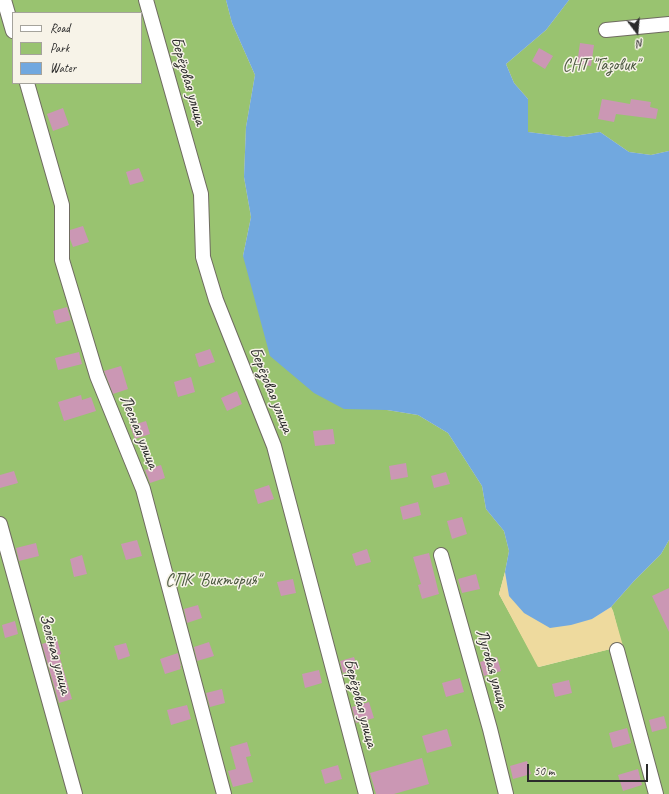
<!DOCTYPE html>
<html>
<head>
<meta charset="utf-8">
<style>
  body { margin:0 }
  #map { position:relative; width:669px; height:794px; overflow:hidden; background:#ede3c5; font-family:Caveat,sans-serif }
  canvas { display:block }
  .legend { position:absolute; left:12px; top:12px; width:130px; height:72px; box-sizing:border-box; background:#f7f3e8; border:1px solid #a5a39c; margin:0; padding:5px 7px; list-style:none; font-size:12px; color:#2b2b2b }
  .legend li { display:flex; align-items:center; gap:8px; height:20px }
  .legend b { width:20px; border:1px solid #a5a39c }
  .north { position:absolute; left:617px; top:12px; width:40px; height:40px; -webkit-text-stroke:3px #f7f3e8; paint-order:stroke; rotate:164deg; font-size:11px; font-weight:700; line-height:16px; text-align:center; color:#2b2b2b }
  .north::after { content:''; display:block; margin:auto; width:14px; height:18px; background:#2b2b2b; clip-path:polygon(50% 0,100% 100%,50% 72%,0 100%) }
  .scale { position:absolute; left:527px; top:764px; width:121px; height:18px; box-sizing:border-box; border:2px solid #2b2b2b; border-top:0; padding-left:5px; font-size:12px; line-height:14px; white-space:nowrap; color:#2b2b2b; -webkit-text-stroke:3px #f7f3e8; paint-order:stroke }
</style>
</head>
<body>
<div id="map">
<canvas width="669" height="794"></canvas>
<ul class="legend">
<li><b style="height:5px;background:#fff"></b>Road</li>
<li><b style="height:11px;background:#99c370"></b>Park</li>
<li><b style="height:11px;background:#71a8df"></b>Water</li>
</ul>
<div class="north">N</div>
<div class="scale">50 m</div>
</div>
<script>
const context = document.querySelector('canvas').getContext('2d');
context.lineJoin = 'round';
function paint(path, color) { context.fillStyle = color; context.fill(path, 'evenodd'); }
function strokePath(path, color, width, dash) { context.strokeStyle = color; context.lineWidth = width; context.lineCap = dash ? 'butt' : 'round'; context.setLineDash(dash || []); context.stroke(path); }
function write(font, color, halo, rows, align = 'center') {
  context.font = font + ' Caveat,sans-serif'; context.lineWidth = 3; context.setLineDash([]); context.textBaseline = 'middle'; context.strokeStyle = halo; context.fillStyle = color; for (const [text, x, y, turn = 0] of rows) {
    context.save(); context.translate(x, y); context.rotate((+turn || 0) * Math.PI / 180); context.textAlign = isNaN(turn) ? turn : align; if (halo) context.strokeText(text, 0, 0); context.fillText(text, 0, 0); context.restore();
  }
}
paint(new Path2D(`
  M0,0H226L232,23L255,75L246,127L244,177L251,217L243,256L387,410L418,415L448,433L482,486L486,509L504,531L509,551L505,572L499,594L539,667L622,646L613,611L611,607L634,581L661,554L669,540V794H0ZM13,13H141V83H13Z
  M569,0H669V151L651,155L629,152L600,132L567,137L528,132V99L514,83L506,64L546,30Z`), '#99c370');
paint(new Path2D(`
  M505,572L509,596L592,619L611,607L613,611L623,646L538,667L499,594Z`), '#eeda9e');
paint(new Path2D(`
  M226,0H569L546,30L506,64L514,83L528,99V132L567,137L600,132L629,152L651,155L669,151V540L661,554L634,581L611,607L592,619L571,625L550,628L524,613L509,596L505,572L509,551L504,531L486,509L482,486L448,433L418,415L387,410L344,409L314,393L270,356L243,256L251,217L244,177L246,127L255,75L232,23Z`), '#71a8df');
paint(new Path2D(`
  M580,43L594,45L591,66L577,64Z
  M539,48L553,56L545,69L532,61Z
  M602,99L630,104L631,99L651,102L650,107L658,109L656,119L616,114L614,122L598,119Z
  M63,108L69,125L53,131L47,114Z
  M139,168L144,181L130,185L126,172Z
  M83,226L89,242L73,247L70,239V230Z
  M67,307L71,320L56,324L53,311Z
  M210,349L215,362L199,367L195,354Z
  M79,352L82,364L58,370L55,358Z
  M121,366L128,389L113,394L104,371Z
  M191,377L195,392L178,397L174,382Z
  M237,391L242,404L227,411L221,398Z
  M81,395L82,400L91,397L96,411L64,421L58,402Z
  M146,421L150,434L135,439L130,426Z
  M333,429L335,444L315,446L313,431Z
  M406,463L408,477L391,480L389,466Z
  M161,465L165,478L150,483L145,470Z
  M14,471L18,483L0,488V475Z
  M446,472L450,484L434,488L431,476Z
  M269,485L274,499L258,504L254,490Z
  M418,502L421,515L403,520L400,507Z
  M462,517L467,534L452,539L447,521Z
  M137,540L142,556L126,560L121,544Z
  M36,543L39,556L19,561L16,548Z
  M367,549L371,562L356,566L352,554Z
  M429,553L439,594L422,599L418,585L421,584L413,557Z
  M82,555L87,574L74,577L70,559Z
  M476,574L480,589L462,593L458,579Z
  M293,579L296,593L281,596L277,582Z
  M669,588V632L652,596Z
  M198,605L202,618L187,623L184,609Z
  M15,621L18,634L5,638L2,625Z
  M57,639L61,654L59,655L72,699L59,703L42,644Z
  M209,642L214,656L197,661L194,647Z
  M126,643L130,656L118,660L114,646Z
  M178,653L181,666H180L181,669L165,674L160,659Z
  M354,657L358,669L343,673L340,661Z
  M497,657L501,671L484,676L480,662Z
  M319,670L322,683L305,688L302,674Z
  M460,678L464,692L446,697L442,683Z
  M569,680L572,693L555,697L552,684Z
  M222,689L225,703L210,707L206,693Z
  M369,702L374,718L356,723L352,707Z
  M187,705L191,719L171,725L167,710Z
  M664,716L667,728L652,732L649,720Z
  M627,728L631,743L613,748L609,733Z
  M447,729L452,746L427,753L422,736Z
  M247,742L251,756L246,757L253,782L233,787L228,771L236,769L230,747Z
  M422,758L429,784L394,794H376L370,773Z
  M527,761L531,774L513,779L510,766Z
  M338,765L342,779L325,784L321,770Z
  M638,769L642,785L623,791L618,775Z`), '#cb97b4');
const street = new Path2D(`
  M4,0L13,31
  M146,0L201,194L203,257L216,300L274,446L366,794
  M606,30L669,24
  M27,83L62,205V260L97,376L143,489L224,794
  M0,524L75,794
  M441,555L490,729L506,794
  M617,650L656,794`);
strokePath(street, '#6f6b61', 16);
strokePath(street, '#fff', 14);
write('17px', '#4c5940', '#f7f3e8', [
  ["СНТ \"Газовик\"",601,66],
  ["СПК \"Виктория\"",213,581]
]);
write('17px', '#2b2b2b', '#f7f3e8', [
  ["Берёзовая улица",188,81,74],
  ["Берёзовая улица",271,390,68],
  ["Лесная улица",139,432,68],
  ["Зелёная улица",55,654,75],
  ["Луговая улица",492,669,74],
  ["Берёзовая улица",360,703,75]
]);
</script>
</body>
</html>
